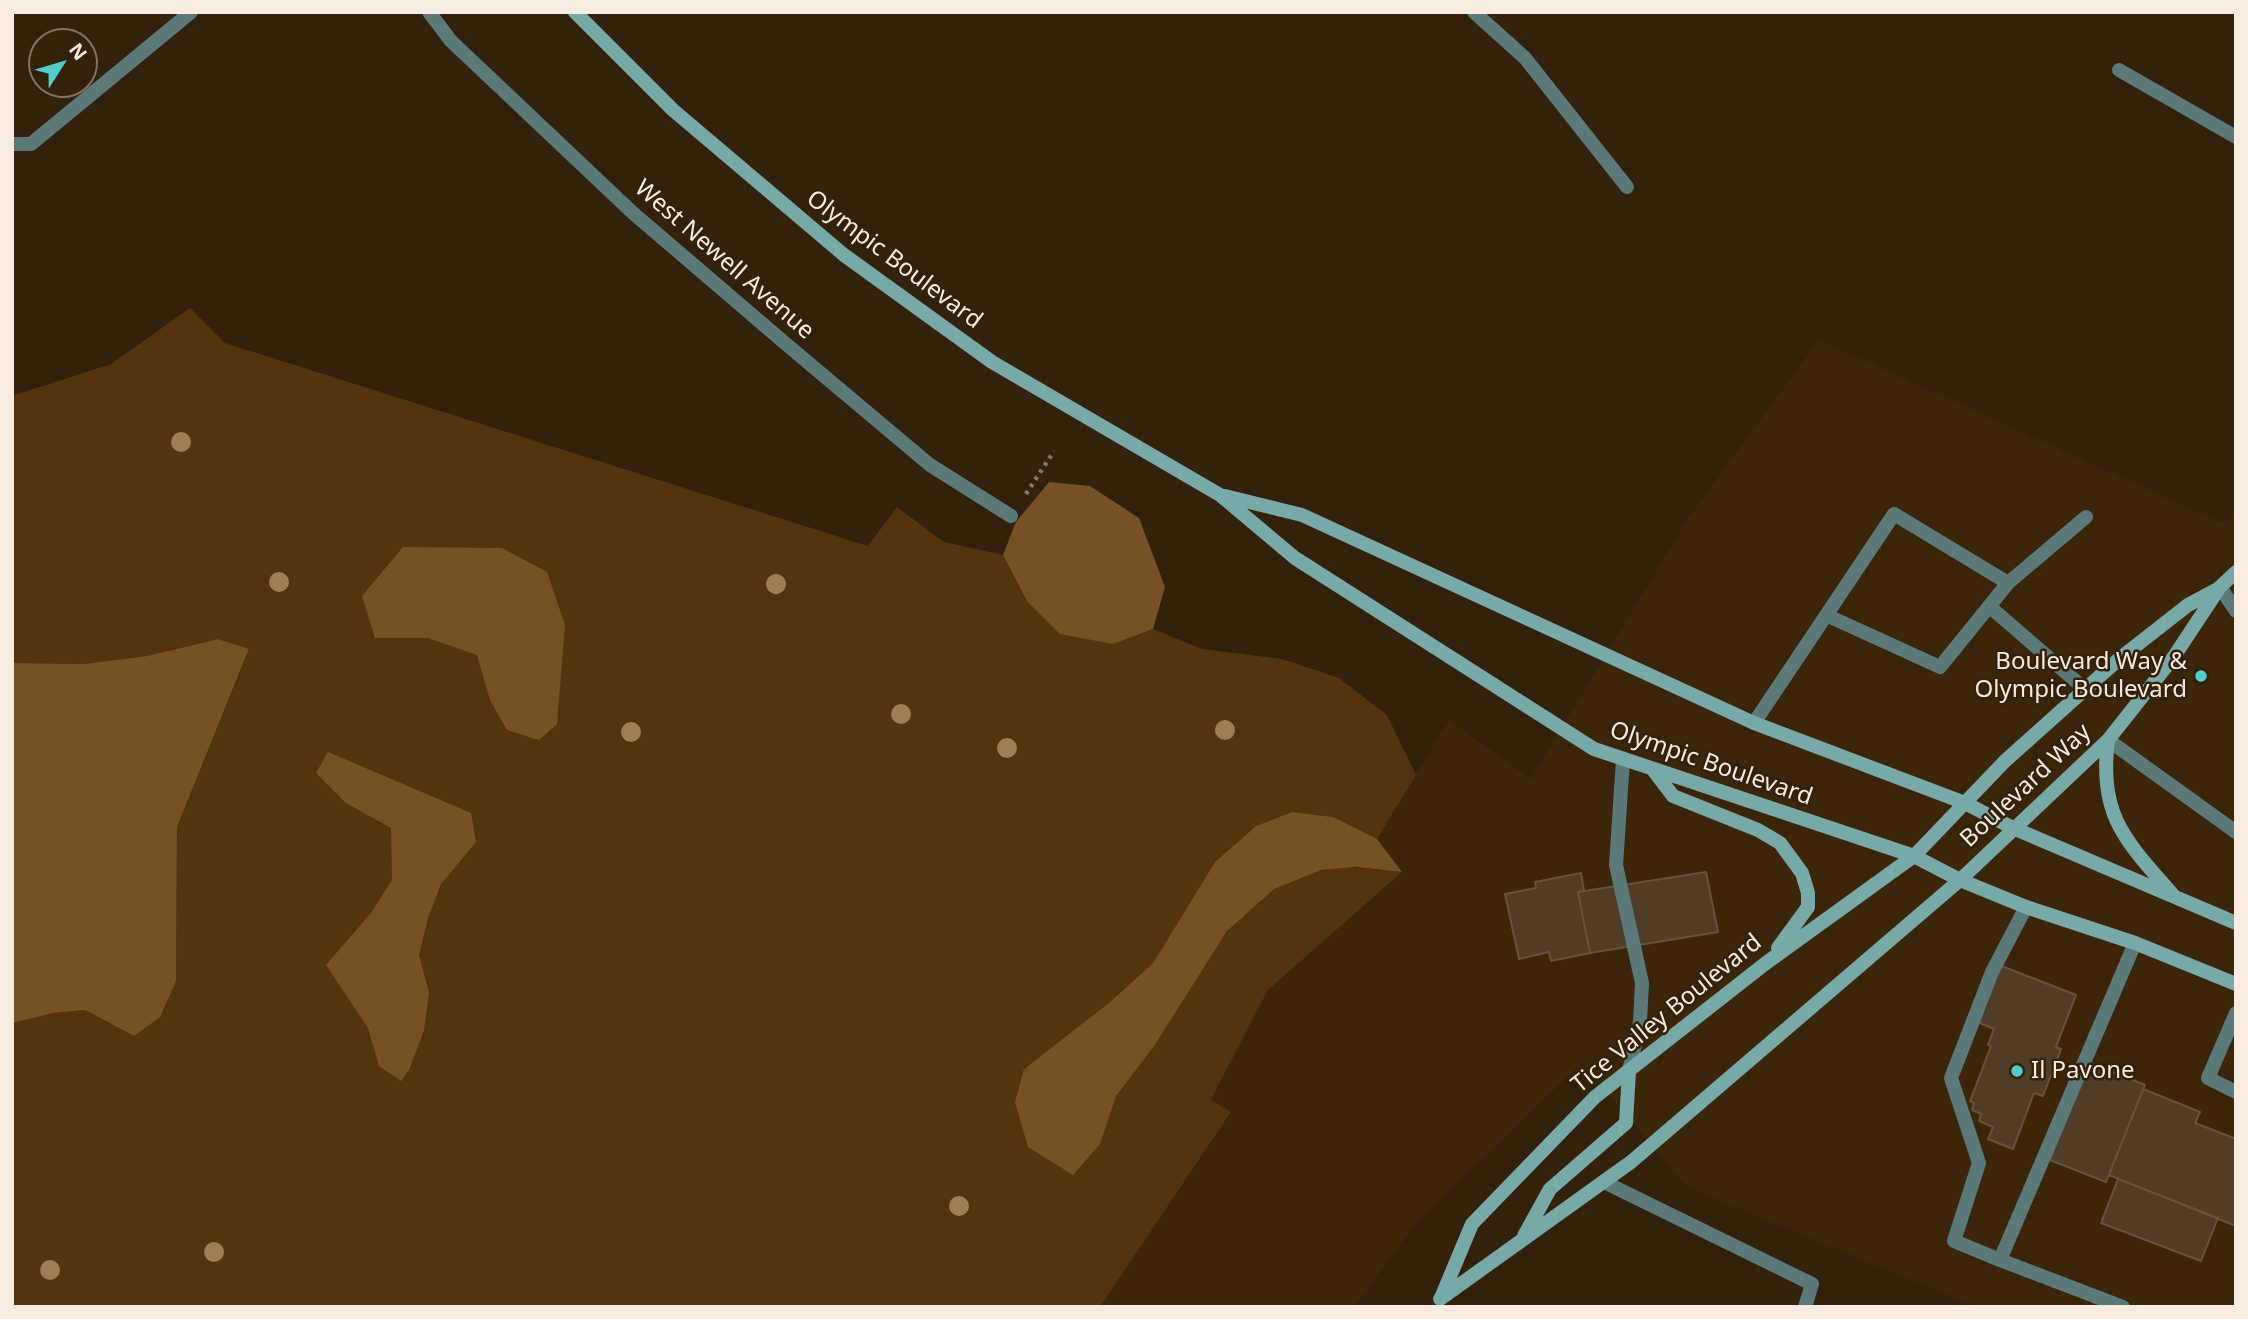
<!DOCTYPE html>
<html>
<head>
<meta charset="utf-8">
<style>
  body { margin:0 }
  #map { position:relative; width:2248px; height:1319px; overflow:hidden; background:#33210c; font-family:"Noto Sans",sans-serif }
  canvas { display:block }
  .frame { position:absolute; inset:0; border:14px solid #f8ebdf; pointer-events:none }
  .north { position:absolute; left:28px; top:28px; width:70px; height:70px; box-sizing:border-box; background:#33210c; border:2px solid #827260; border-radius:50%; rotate:53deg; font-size:19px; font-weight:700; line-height:28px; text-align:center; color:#f8ebdf }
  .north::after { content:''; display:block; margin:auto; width:24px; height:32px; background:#52cdce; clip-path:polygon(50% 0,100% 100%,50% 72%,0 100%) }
</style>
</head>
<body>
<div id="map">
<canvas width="2248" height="1319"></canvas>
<div class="frame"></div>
<div class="north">N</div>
</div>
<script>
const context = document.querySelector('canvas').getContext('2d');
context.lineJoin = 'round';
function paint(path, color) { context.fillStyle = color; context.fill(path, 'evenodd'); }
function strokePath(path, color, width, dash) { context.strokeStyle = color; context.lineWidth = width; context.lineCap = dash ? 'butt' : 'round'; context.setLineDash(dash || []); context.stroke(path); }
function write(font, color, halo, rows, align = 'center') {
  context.font = font + ' "Noto Sans",sans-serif'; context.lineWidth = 5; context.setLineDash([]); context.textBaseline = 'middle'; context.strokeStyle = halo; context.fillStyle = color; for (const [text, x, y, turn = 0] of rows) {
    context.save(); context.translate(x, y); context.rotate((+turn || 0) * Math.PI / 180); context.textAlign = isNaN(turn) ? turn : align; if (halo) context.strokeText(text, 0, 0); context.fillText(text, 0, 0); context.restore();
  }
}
paint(new Path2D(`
  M1819,340L2222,523L2236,514V1307H1977L1687,1187L1582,1063L1419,1220L1354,1307H1100L1231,1112L1211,1101L1268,990L1402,872L1377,839L1449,720L1531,779L1689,517Z`), '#3c2509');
paint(new Path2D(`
  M190,308L225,343L868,546L897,507L944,542L1003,555L1027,601L1113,644L1153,629L1202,649L1282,659L1339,678L1387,715L1416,775L1377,839L1333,817L1292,812L1256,826L1215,862L1153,963L1110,1002L1024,1069L1100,1144C1105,1129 1109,1112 1115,1098C1126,1075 1148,1055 1162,1033C1200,969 1242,885 1322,870C1349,865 1376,869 1402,872L1268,990L1211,1100L1231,1112L1100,1307H12V1023L54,1013L85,1010L134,1036L176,981L177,827L249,650L218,639L147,656L84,664L12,663V396L111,364Z`), '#53340f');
paint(new Path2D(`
  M1049,482L1090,486L1139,518L1165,587L1153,629L1113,644L1060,634L1027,601L1003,555L1016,522Z
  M403,547L502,548L547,572L565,625L557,724L539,740L507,730L490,700L477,655L428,638H375L362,596Z
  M218,639L249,649L177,827L176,981L160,1017L134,1036L85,1010L54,1013L12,1023V663L84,664L147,656Z
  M328,752L471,813L476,842L441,884L428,918L419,955L429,993L424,1030L409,1070L401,1081L379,1066L368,1028L326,965L371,913L392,880L391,828L346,803L316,773Z
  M1292,812L1333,817L1377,839L1402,872L1356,867L1321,870L1274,889L1227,931L1154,1046L1116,1096L1100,1144L1073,1175L1028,1147L1015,1102L1024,1069L1110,1002L1153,963L1215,862L1256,826Z`), '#775126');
const building = new Path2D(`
  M1706,872L1718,932L1590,953L1578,892Z
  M1581,873L1584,891L1578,892L1590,953L1551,961L1549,952L1519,959L1505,894L1536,888L1535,882Z
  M1999,965L2076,995L2056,1047L2061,1049L2043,1096L2034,1093L2013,1149L1988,1139L1993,1127L1979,1121L1981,1114L1972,1110L1974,1103L1970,1101L1991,1046L1988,1045L1994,1029L1977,1022Z
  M2089,1062L2145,1085L2106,1182L2050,1160Z
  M2143,1089L2200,1112L2195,1123L2236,1139V1226L2109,1175Z
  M2118,1179L2218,1218L2201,1261L2101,1223Z`);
paint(building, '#503c27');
strokePath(building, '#67523c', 2);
strokePath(new Path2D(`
  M1026,494L1054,451`), '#867665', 4.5, [3.5, 5]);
strokePath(new Path2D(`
  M2119,70L2236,137
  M2008,583L2086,517
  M2220,587L2236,611
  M1989,606L2086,690
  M1754,723C1801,653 1847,583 1894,514L2008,583L1940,667L1826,615
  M2108,740L2236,832
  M1623,760L1616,865L1642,983L1640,1022L1629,1071
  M2026,907L1992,972L1951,1078L1979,1163L1954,1241L2000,1260L2135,943
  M2236,1013L2208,1078L2236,1092
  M1604,1182L1812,1284L1805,1307
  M2000,1260L2123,1307`), '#5b7979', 14);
strokePath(new Path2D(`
  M429,12L451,41L633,213L786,344L930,465L1011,516
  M1474,12L1525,58L1627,187
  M12,144H31L191,12`), '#5b7979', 14);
strokePath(new Path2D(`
  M575,12L673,110L844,255L992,362L1220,495L1295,558L1594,749L1914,856L1960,880L2026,907L2135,943L2236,984
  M1225,496L1302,515L1754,723L1965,803L2013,828L2236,923
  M2108,740C2098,816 2126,841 2173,895
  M1654,771L1673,796L1758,830L1780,843L1802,873L1808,893V907L1778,948
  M1524,1236L1550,1189L1626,1123L1629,1071
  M1441,1298L1472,1224L1595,1097L1766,963L1914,856L2005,761L2119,659L2188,605L2216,590
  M1440,1299L1631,1162L1960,880L2108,740L2173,658L2220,587L2236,572`), '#77a9a9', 14);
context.fillStyle = '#a07d57';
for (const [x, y] of [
  [181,442],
  [279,582],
  [776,584],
  [901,714],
  [1225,730],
  [631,732],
  [1007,748],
  [959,1206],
  [214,1252],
  [50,1270]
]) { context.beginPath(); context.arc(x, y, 10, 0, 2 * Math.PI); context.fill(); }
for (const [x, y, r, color] of [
  [2201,676,7,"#52cdce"],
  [2017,1071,7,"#52cdce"]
]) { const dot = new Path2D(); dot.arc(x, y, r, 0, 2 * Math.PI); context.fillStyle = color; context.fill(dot); strokePath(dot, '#33210c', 2.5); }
write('24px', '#f8ebdf', '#33210c', [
  ["West Newell Avenue",724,260,41],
  ["Olympic Boulevard",894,260,37],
  ["Olympic Boulevard",1711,764,19],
  ["Boulevard Way",2026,786,-43],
  ["Tice Valley Boulevard",1667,1014,-39]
]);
write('24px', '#f8ebdf', '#33210c', [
  ["Boulevard Way &",2187,662],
  ["Olympic Boulevard",2187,690],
  ["Il Pavone",2031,1071,"left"]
], 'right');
</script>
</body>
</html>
